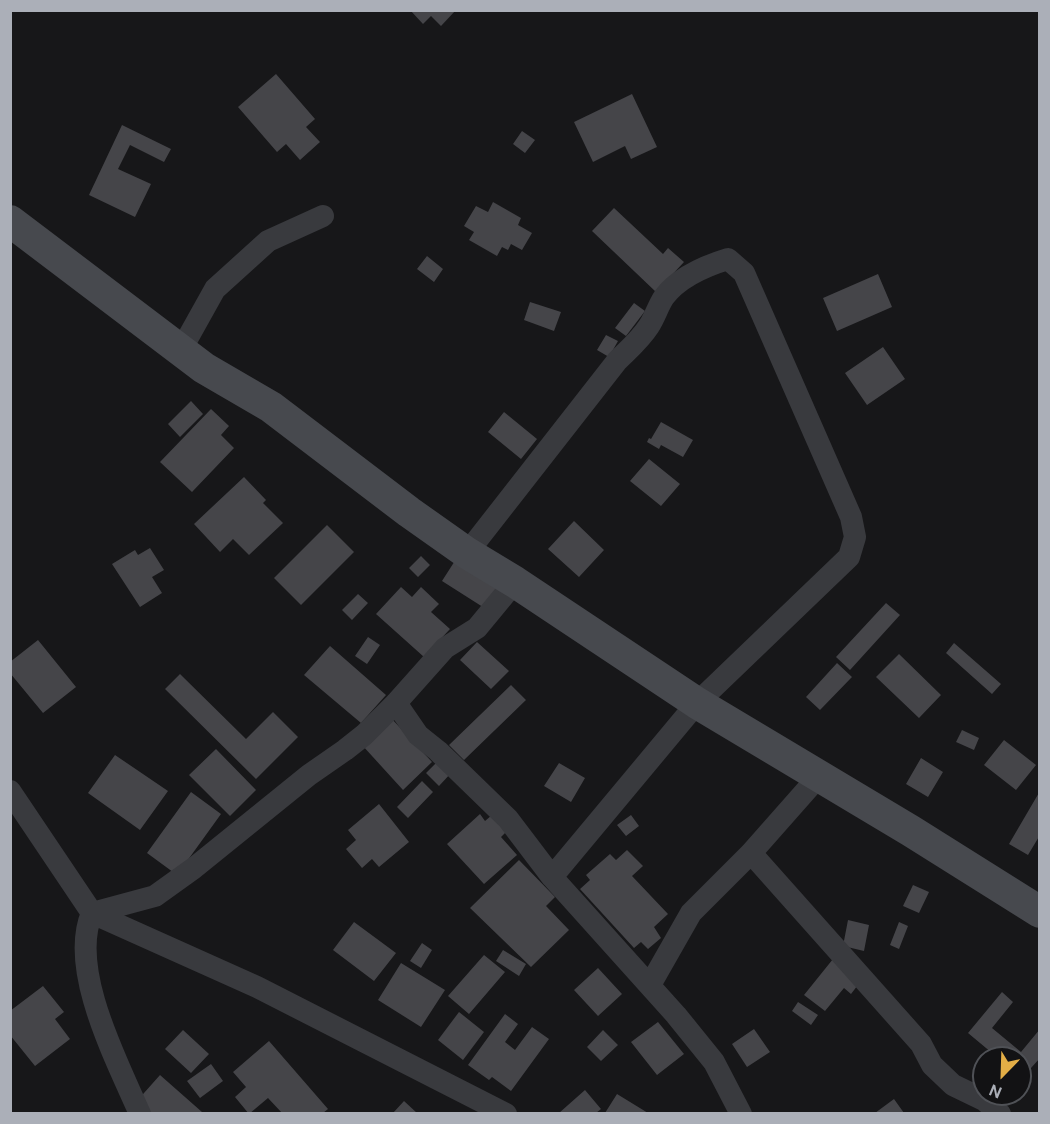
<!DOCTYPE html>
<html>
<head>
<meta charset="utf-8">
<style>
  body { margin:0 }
  #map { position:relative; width:1050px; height:1124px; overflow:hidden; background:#171719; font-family:"DM Sans",sans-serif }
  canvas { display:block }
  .frame { position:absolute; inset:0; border:12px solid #abafb8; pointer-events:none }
  .north { position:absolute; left:972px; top:1046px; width:60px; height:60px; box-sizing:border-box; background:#121214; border:2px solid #4f5156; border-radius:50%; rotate:203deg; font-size:16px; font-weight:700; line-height:24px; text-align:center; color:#abafb8 }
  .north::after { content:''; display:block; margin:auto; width:21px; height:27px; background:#e3ae46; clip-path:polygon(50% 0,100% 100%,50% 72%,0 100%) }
</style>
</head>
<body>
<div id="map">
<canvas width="1050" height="1124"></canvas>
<div class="frame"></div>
<div class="north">N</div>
</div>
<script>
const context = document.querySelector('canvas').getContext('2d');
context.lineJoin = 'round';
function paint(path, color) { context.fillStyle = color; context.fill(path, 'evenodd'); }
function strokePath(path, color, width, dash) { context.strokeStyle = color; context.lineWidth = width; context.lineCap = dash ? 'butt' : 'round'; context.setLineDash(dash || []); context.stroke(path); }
paint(new Path2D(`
  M410,10H456L441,26L431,16L423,24Z
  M276,74L315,119L306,127L320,142L300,160L286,144L277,152L238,107Z
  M632,94L657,147L631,159L625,146L593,162L574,122Z
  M122,125L171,149L164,162L130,145L118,169L151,184L135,217L89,195Z
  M522,131L535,140L525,153L513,144Z
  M493,202L521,218L518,225L532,233L522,250L511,244L508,250L502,247L497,256L469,240L474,232L464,226L476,206L488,212Z
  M614,208L663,254L668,248L684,262L656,292L592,231Z
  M427,256L443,269L434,282L417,269Z
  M878,274L892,307L837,331L823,298Z
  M530,302L561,312L554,331L524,320Z
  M634,303L645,311L626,336L615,328Z
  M606,335L618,341L609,357L597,350Z
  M883,347L905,379L867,405L845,373Z
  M191,401L203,414L180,437L168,424Z
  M211,409L229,426L221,435L234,448L192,492L160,462Z
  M504,412L537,439L521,459L488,432Z
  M661,422L693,440L683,457L661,445L659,449L647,442L649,438L651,439Z
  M649,459L680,484L661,506L630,481Z
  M244,477L266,500L263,503L283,523L249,555L233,539L220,552L194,524Z
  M574,521L604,550L579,577L548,549Z
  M327,525L354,552L301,605L274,578Z
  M150,548L164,570L152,577L162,593L140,607L112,564L135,550L138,555Z
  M421,556L430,565L418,577L409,568Z
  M458,556L502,583L486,609L442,581Z
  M401,587L412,597L421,587L439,604L431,612L450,629L424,657L376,614Z
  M358,594L368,603L352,620L342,610Z
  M886,603L900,615L850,670L836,657Z
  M368,637L380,645L367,664L355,656Z
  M38,640L76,687L43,713L10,673V662Z
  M477,642L509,671L491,689L460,660Z
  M954,643L1001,684L992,694L946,653Z
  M330,646L386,695L361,723L304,675Z
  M899,654L941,695L919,718L876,677Z
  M837,663L852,677L820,710L806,697Z
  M180,674L246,739L273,712L298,737L256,779L165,689Z
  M511,685L526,700L464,760L449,745Z
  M391,718L432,762L403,790L362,745Z
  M962,730L979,738L974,750L956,742Z
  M1004,740L1036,765L1016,790L984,765Z
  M216,749L256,790L230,816L189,775Z
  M115,755L168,791L140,830L88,793Z
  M921,758L943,772L928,797L906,784Z
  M439,760L452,772L439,786L426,773Z
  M559,763L585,778L571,802L544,786Z
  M422,781L433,792L408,818L397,807Z
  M1040,791V835L1028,855L1009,844Z
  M191,792L221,814L177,875L147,853Z
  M379,804L409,842L379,867L372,859L362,868L346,849L356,840L348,830Z
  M480,814L485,821L492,815L507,831L501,837L517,855L484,884L447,844Z
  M631,815L639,826L626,836L617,825Z
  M627,850L643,866L632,876L668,914L654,927L661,938L648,949L641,942L634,948L580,889L590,880L586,875L610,854L616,860Z
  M519,860L555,897L546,906L569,930L531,967L470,908Z
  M913,885L929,892L919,913L903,906Z
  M848,920L869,925L864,951L843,946Z
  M354,922L396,953L374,981L333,950Z
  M899,922L908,926L899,949L890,945Z
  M422,943L432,950L421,968L410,961Z
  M503,950L526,964L519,976L496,961Z
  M484,955L505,972L469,1014L448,996Z
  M833,959L861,981L851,994L844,988L825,1011L804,995Z
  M401,963L445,990L421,1027L378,1000Z
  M598,968L622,994L598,1016L574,990Z
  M43,986L64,1012L55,1019L70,1039L35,1066L10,1035V1011Z
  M1002,992L1013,1002L992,1028L1021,1052L1040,1029V1058L1022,1078L1020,1076V1058H998L968,1033Z
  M798,1002L818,1015L811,1025L792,1011Z
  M459,1012L484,1032L463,1060L438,1040Z
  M505,1014L518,1024L505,1042L515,1050L532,1027L549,1039L511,1091L492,1077L489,1080L468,1065Z
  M658,1022L684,1054L657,1075L631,1042Z
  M754,1029L770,1052L747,1067L732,1044Z
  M183,1030L209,1054L191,1073L165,1049Z
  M603,1030L618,1045L601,1061L587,1047Z
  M269,1041L328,1109L323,1113H282L268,1098L249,1114L235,1097L246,1087L233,1072Z
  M211,1064L223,1081L200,1098L187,1081Z
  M160,1075L202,1112L200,1113H149L136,1102Z
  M585,1090L601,1109L596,1113H559Z
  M617,1094L648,1113H605Z
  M894,1099L904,1113H875Z
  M404,1101L417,1113H393Z`), '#454549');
strokePath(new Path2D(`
  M181,350L215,289L268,241L323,216
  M467,553L617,361C628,350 640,340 649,326C655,317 658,306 664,297C679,277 705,266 728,259L744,273L851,517L855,537L849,557L697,703L552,877
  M396,703L418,735L438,751L508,819L552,877L676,1015L714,1062L741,1114
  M10,791L92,913L257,987L506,1114
  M751,853L921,1044L932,1065L953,1085L984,1100L1000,1114
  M92,913L155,896L194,868L309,775L345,750L364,735L396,703L445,648L477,628L515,582
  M92,913C68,969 117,1061 140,1114
  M650,985L691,913L751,853L819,776`), '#393a3e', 22);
strokePath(new Path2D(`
  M10,221L204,368L271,407L409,512L467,553L515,582L697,703L911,831L1040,912`), '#47494e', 32);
</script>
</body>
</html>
